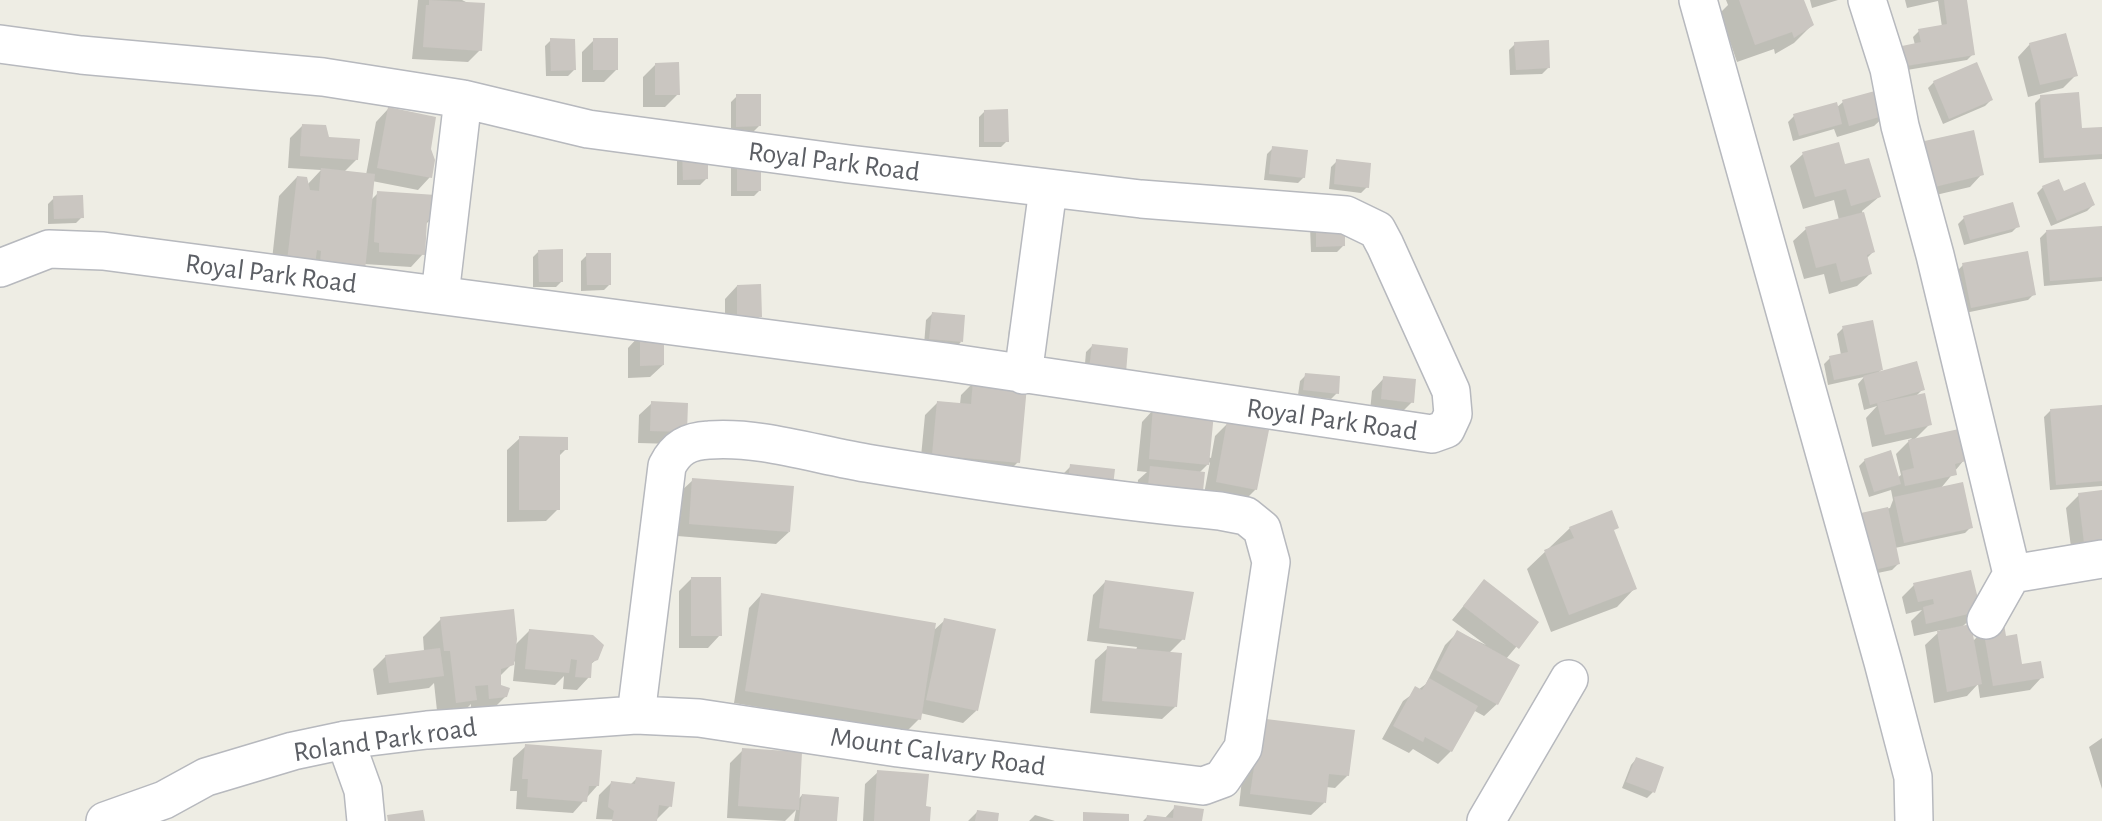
<!DOCTYPE html>
<html>
<head>
<meta charset="utf-8">
<style>
  body { margin:0 }
  canvas { display:block; background:#eeede4 }
</style>
</head>
<body>
<canvas width="2102" height="821"></canvas>
<script>
const context = document.querySelector('canvas').getContext('2d');
context.lineJoin = 'round';
function paint(path, color) { context.fillStyle = color; context.fill(path, 'evenodd'); }
function strokePath(path, color, width, dash) { context.strokeStyle = color; context.lineWidth = width; context.lineCap = dash ? 'butt' : 'round'; context.setLineDash(dash || []); context.stroke(path); }
function write(font, color, halo, rows, align = 'center') {
  context.font = font + ' "Alegreya Sans",sans-serif'; context.lineWidth = 6; context.setLineDash([]); context.textBaseline = 'middle'; context.strokeStyle = halo; context.fillStyle = color; for (const [text, x, y, turn = 0] of rows) {
    context.save(); context.translate(x, y); context.rotate((+turn || 0) * Math.PI / 180); context.textAlign = isNaN(turn) ? turn : align; if (halo) context.strokeText(text, 0, 0); context.fillText(text, 0, 0); context.restore();
  }
}
paint(new Path2D(`
  M418,0H462L468,3L480,50L468,62L412,59Z
  M1726,0H1802L1812,25L1794,43L1775,54L1774,49L1737,62L1720,13L1728,5Z
  M1810,0H1838L1812,8Z
  M1905,0H1964L1973,54L1967,60L1901,71L1897,53L1903,47L1915,45L1913,37L1919,31L1942,27L1938,1L1907,8Z
  M551,40L574,70L568,76H546L545,46Z
  M594,40L617,69L604,82H582V52Z
  M1515,44L1548,68L1542,74L1510,75L1509,50Z
  M2030,44L2076,75L2063,88L2028,97L2018,57Z
  M656,64L678,94L665,107H643V77Z
  M1934,82L1991,100L1985,106L1943,124L1928,88Z
  M737,96L759,126L753,132H731V102Z
  M2041,97L2080,130L2102,128V159L2039,163L2035,103Z
  M1843,102L1887,114L1874,126L1837,137L1834,129L1793,141L1788,122L1794,116L1836,108Z
  M388,109L429,149L430,177L418,190L372,181L370,201L378,193L433,217L425,225L423,254L411,267L364,264L270,278L279,196L297,177L307,185L321,170L288,168L290,138L303,125L357,159L344,172L366,175L376,122Z
  M985,111L1007,141L1001,147H979V117Z
  M1273,148L1304,177L1298,183L1264,180L1267,154Z
  M1803,154L1844,167L1879,197L1862,211L1873,252L1866,259L1870,274L1857,286L1829,294L1824,274L1804,279L1793,241L1806,229L1839,220L1834,200L1803,209L1790,166Z
  M677,155L706,179L700,185H677Z
  M1900,159L1982,174L1970,187L1910,201Z
  M737,160L760,190L754,196H731V166Z
  M1337,161L1367,187L1361,193L1329,189L1331,167Z
  M2043,187L2063,193L2093,205L2087,211L2051,226L2037,193Z
  M54,198L82,217L76,223L48,224V204Z
  M1964,218L2018,226L2012,232L1964,245L1958,224Z
  M1310,227L1343,246L1337,252H1311Z
  M2102,228V281L2044,286L2040,238L2046,232Z
  M539,251L562,281L556,287H533V257Z
  M587,255L610,284L604,290L581,291V261Z
  M1963,265L2034,294L2028,300L1965,313L1957,271Z
  M737,286L760,316L748,329H725V299Z
  M932,314L961,342L955,348L924,345L926,320Z
  M1015,322L1044,350L1007,353L1009,328Z
  M1843,328L1882,369L1876,375L1923,389L1915,397L1930,424L1914,440L1964,460L1941,488L1971,527L1965,533L1895,548L1898,564L1892,570L1868,575L1856,520L1862,514L1890,508L1893,500L1891,490L1869,497L1859,466L1865,460L1897,478L1901,475L1896,454L1912,438L1872,447L1866,418L1877,406L1864,410L1858,384L1864,377L1828,385L1824,364L1830,358L1841,355L1837,334Z
  M640,335L663,365L650,377L628,378V348Z
  M1092,346L1126,350L1084,375L1086,352Z
  M1306,375L1337,393L1331,399L1298,395L1300,381Z
  M1384,378L1412,402L1400,414L1370,411L1372,391Z
  M973,383L1018,462L1007,473L920,467L925,415L938,402L960,404L961,395Z
  M652,403L687,405L673,444L638,443L639,415Z
  M2102,407V486L2050,490L2044,417L2050,411Z
  M1154,409L1208,457L1211,458L1215,436L1228,423L1256,489L1243,502L1204,494L1210,462L1199,473L1136,498L1138,480L1147,472L1137,471L1142,422Z
  M520,438L566,449L559,456L558,509L546,521L507,522V450Z
  M1071,466L1111,494L1058,479Z
  M693,480L789,532L776,544L677,536L680,492Z
  M2102,492V551L2072,555L2066,508L2079,495Z
  M1570,528L1612,531L1635,588L1617,607L1551,632L1527,569Z
  M691,579L720,635L708,648H679V591Z
  M1484,581L1537,622L1506,659L1497,704L1484,716L1473,710L1451,751L1438,764L1413,749L1409,753L1382,739L1403,701L1426,684L1445,645L1458,632L1486,645L1452,620Z
  M1105,582L1183,639L1169,653L1175,707L1162,719L1090,713L1095,660L1108,648L1136,650L1137,647L1087,641L1093,595Z
  M1914,585L1979,611L1962,627L1972,642L1984,630L2005,638L2021,666L2042,677L2030,690L1980,698L1978,684L1967,696L1934,703L1925,645L1941,630L1914,636L1911,621L1922,610L1906,614L1902,597Z
  M761,595L933,631L945,620L994,631L976,711L963,723L920,713L919,719L906,732L734,703L749,608Z
  M441,619L514,646L530,630L597,659L590,665L589,677L577,690L563,689L564,676L555,685L513,681L515,661L499,677V687L506,696L487,715L471,716V704L457,718L438,720L434,683L429,688L377,695L373,669L386,656L424,651L423,637Z
  M1238,732L1348,775L1335,788L1326,787L1324,803L1311,815L1239,806L1242,779Z
  M2102,738V789L2089,747Z
  M526,746L597,786L573,813L516,809L517,791H510L513,758Z
  M743,750L797,801L802,795L835,821H794L796,810L785,821L727,818L730,763Z
  M1636,759L1653,792L1647,798L1622,788L1631,765Z
  M878,772L924,808L929,821H863L865,784Z
  M636,779L670,806L655,821L596,819L599,795L611,783L630,785Z
  M1175,807L1201,821H1143L1147,817L1164,819Z
  M977,812L996,821H968Z
  M1035,815L1055,821H1029Z`), '#0003');
paint(new Path2D(`
  M429,0L485,3L482,51L423,47L426,5H429Z
  M1739,0H1804L1814,25L1794,38L1792,32L1755,45Z
  M1944,0H1967L1975,55L1906,66L1902,46L1921,42L1918,29L1947,24Z
  M2066,33L2078,76L2040,85L2029,43Z
  M550,38L575,39L576,70L551,71Z
  M593,38H618V70H593Z
  M1549,40L1550,68L1516,70L1514,42Z
  M679,62L680,95H655V63Z
  M1977,62L1993,100L1949,119L1933,81Z
  M1882,89L1889,114L1849,126L1842,100Z
  M2079,92L2082,128L2102,127V154L2044,158L2040,95Z
  M736,94H761V126L736,127Z
  M1837,102L1842,124L1799,136L1793,114Z
  M388,107L436,117L431,149L435,160L432,178L377,168Z
  M1008,109L1009,142H984V110Z
  M302,124L326,125L329,137L360,139L358,160L300,156Z
  M1974,130L1984,175L1922,190L1911,144Z
  M1839,142L1845,164L1869,158L1881,197L1851,206L1846,189L1815,197L1802,152Z
  M1272,146L1308,150L1305,178L1269,174Z
  M708,147V179L683,180L682,148Z
  M737,158H761V191H737Z
  M1336,159L1371,163L1369,188L1334,184Z
  M321,168L375,174L365,270L320,264L321,251L317,250L315,264L287,261L297,176L307,177L310,190L319,191Z
  M2059,179L2064,191L2085,182L2095,205L2057,221L2042,186Z
  M377,191L436,195L434,218L427,221L425,255L379,252V243L374,242Z
  M83,195L84,218L54,219L53,196Z
  M2013,202L2020,227L1970,240L1963,216Z
  M1864,212L1875,252L1867,255L1872,274L1841,282L1836,263L1816,268L1805,227Z
  M1316,219H1345V246L1316,247Z
  M2102,226V277L2050,281L2046,230Z
  M563,249V282H539L538,250Z
  M2028,251L2036,295L1971,308L1962,263Z
  M586,253H611V285H587Z
  M761,284L762,317H737V285Z
  M932,312L965,315L963,342L929,339Z
  M1873,320L1883,370L1834,380L1829,356L1848,352L1842,326Z
  M640,333H664V365L640,366Z
  M1092,344L1128,348L1126,373L1089,369Z
  M1917,361L1925,390L1870,405L1863,376Z
  M1305,373L1340,376L1339,394L1303,390Z
  M1383,376L1416,379L1414,403L1381,399Z
  M973,381L1027,386L1020,463L932,455L937,401L971,404Z
  M1925,393L1932,425L1885,435L1877,403Z
  M651,401L688,403L687,432L650,431Z
  M2102,405V481L2056,485L2050,409Z
  M1153,407L1214,413L1209,465L1149,459Z
  M1227,421L1269,430L1257,490L1216,482Z
  M1959,429L1966,461L1955,464L1957,475L1905,486L1902,471L1914,468L1908,440Z
  M519,436L568,437V450H560V510H519Z
  M1891,450L1901,484L1874,492L1864,459Z
  M1070,464L1115,469L1112,495L1067,490Z
  M1150,466L1205,472L1203,491L1148,486Z
  M692,478L794,486L790,532L689,524Z
  M1963,482L1973,528L1904,543L1894,497Z
  M2102,490V541L2084,543L2078,493Z
  M1888,507L1900,564L1874,570L1861,513Z
  M1612,510L1619,528L1614,530L1637,589L1569,615L1544,550L1574,538L1569,527Z
  M1971,570L1981,611L1926,624L1923,607L1934,604L1933,599L1918,602L1913,583Z
  M691,577H721L722,636H691Z
  M1484,579L1539,622L1519,649L1463,606Z
  M1105,580L1194,592L1185,640L1099,628Z
  M761,593L936,623L921,720L745,691Z
  M514,609L517,639L514,665L501,669V685L510,688L507,697L489,699L488,685L475,686L477,700L456,703L450,651H444L440,617Z
  M944,618L996,629L978,711L926,700Z
  M1971,624L1982,684L1947,692L1937,631Z
  M2004,624L2006,636L2017,634L2022,664L2041,661L2044,678L1993,686L1983,628Z
  M529,629L593,635L604,645L598,660L592,662L591,678L575,677L577,660L571,659L569,673L525,669Z
  M1457,630L1520,665L1498,705L1436,670Z
  M1107,646L1182,653L1177,707L1102,701Z
  M440,648L444,676L389,683L385,655Z
  M1429,678L1478,706L1452,752L1425,737L1423,742L1393,726L1415,686L1422,690Z
  M1250,717L1355,730L1349,776L1329,774L1326,803L1250,794L1254,767L1244,766Z
  M525,744L602,750L599,786H589L587,802L527,797L528,779H522Z
  M742,748L802,752L799,810L738,806Z
  M1636,757L1664,767L1655,793L1626,782Z
  M877,770L929,774L926,806L931,807L930,821H874Z
  M636,777L675,782L672,807L659,805L657,821H612L614,811L608,807L611,781L635,784Z
  M802,794L839,797L837,821H799Z
  M1174,805L1204,809L1202,821H1146L1147,815L1173,818Z
  M423,810L425,821H388L387,815Z
  M977,810L999,813L998,821H975Z
  M1083,812L1129,814V821H1083Z`), '#cac6c1');
const minor = new Path2D(`
  M1698,0L1883,662L1913,777L1914,821
  M1867,0L1889,69L1900,126L1935,255L2012,574L1986,620
  M0,44L81,55L323,77L463,99L588,129L849,164L1141,199L1346,215L1377,230L1385,245L1451,391L1453,414L1446,429L1432,434L946,362L103,251L49,249L0,268
  M440,295L463,99
  M1023,375L1048,189
  M2012,574L2102,559
  M345,740L363,790L366,821
  M105,821L164,800L206,777L293,751L345,740L427,730L636,715L699,718L898,748L1203,786L1222,779L1243,748L1271,562L1262,529L1246,516L1220,511C1104,500 988,483 872,464C819,456 762,436 709,440C688,441 676,448 667,466L636,715
  M1486,821L1569,679`);
strokePath(minor, '#b7b9be', 40);
strokePath(minor, '#fff', 37);
write('28px', '#5c5f65', '#fff', [
  ["Royal Park Road",834,162,7],
  ["Royal Park Road",271,274,7],
  ["Royal Park Road",1332,420,8],
  ["Roland Park road",385,740,-8],
  ["Mount Calvary Road",938,752,8]
]);
</script>
</body>
</html>
